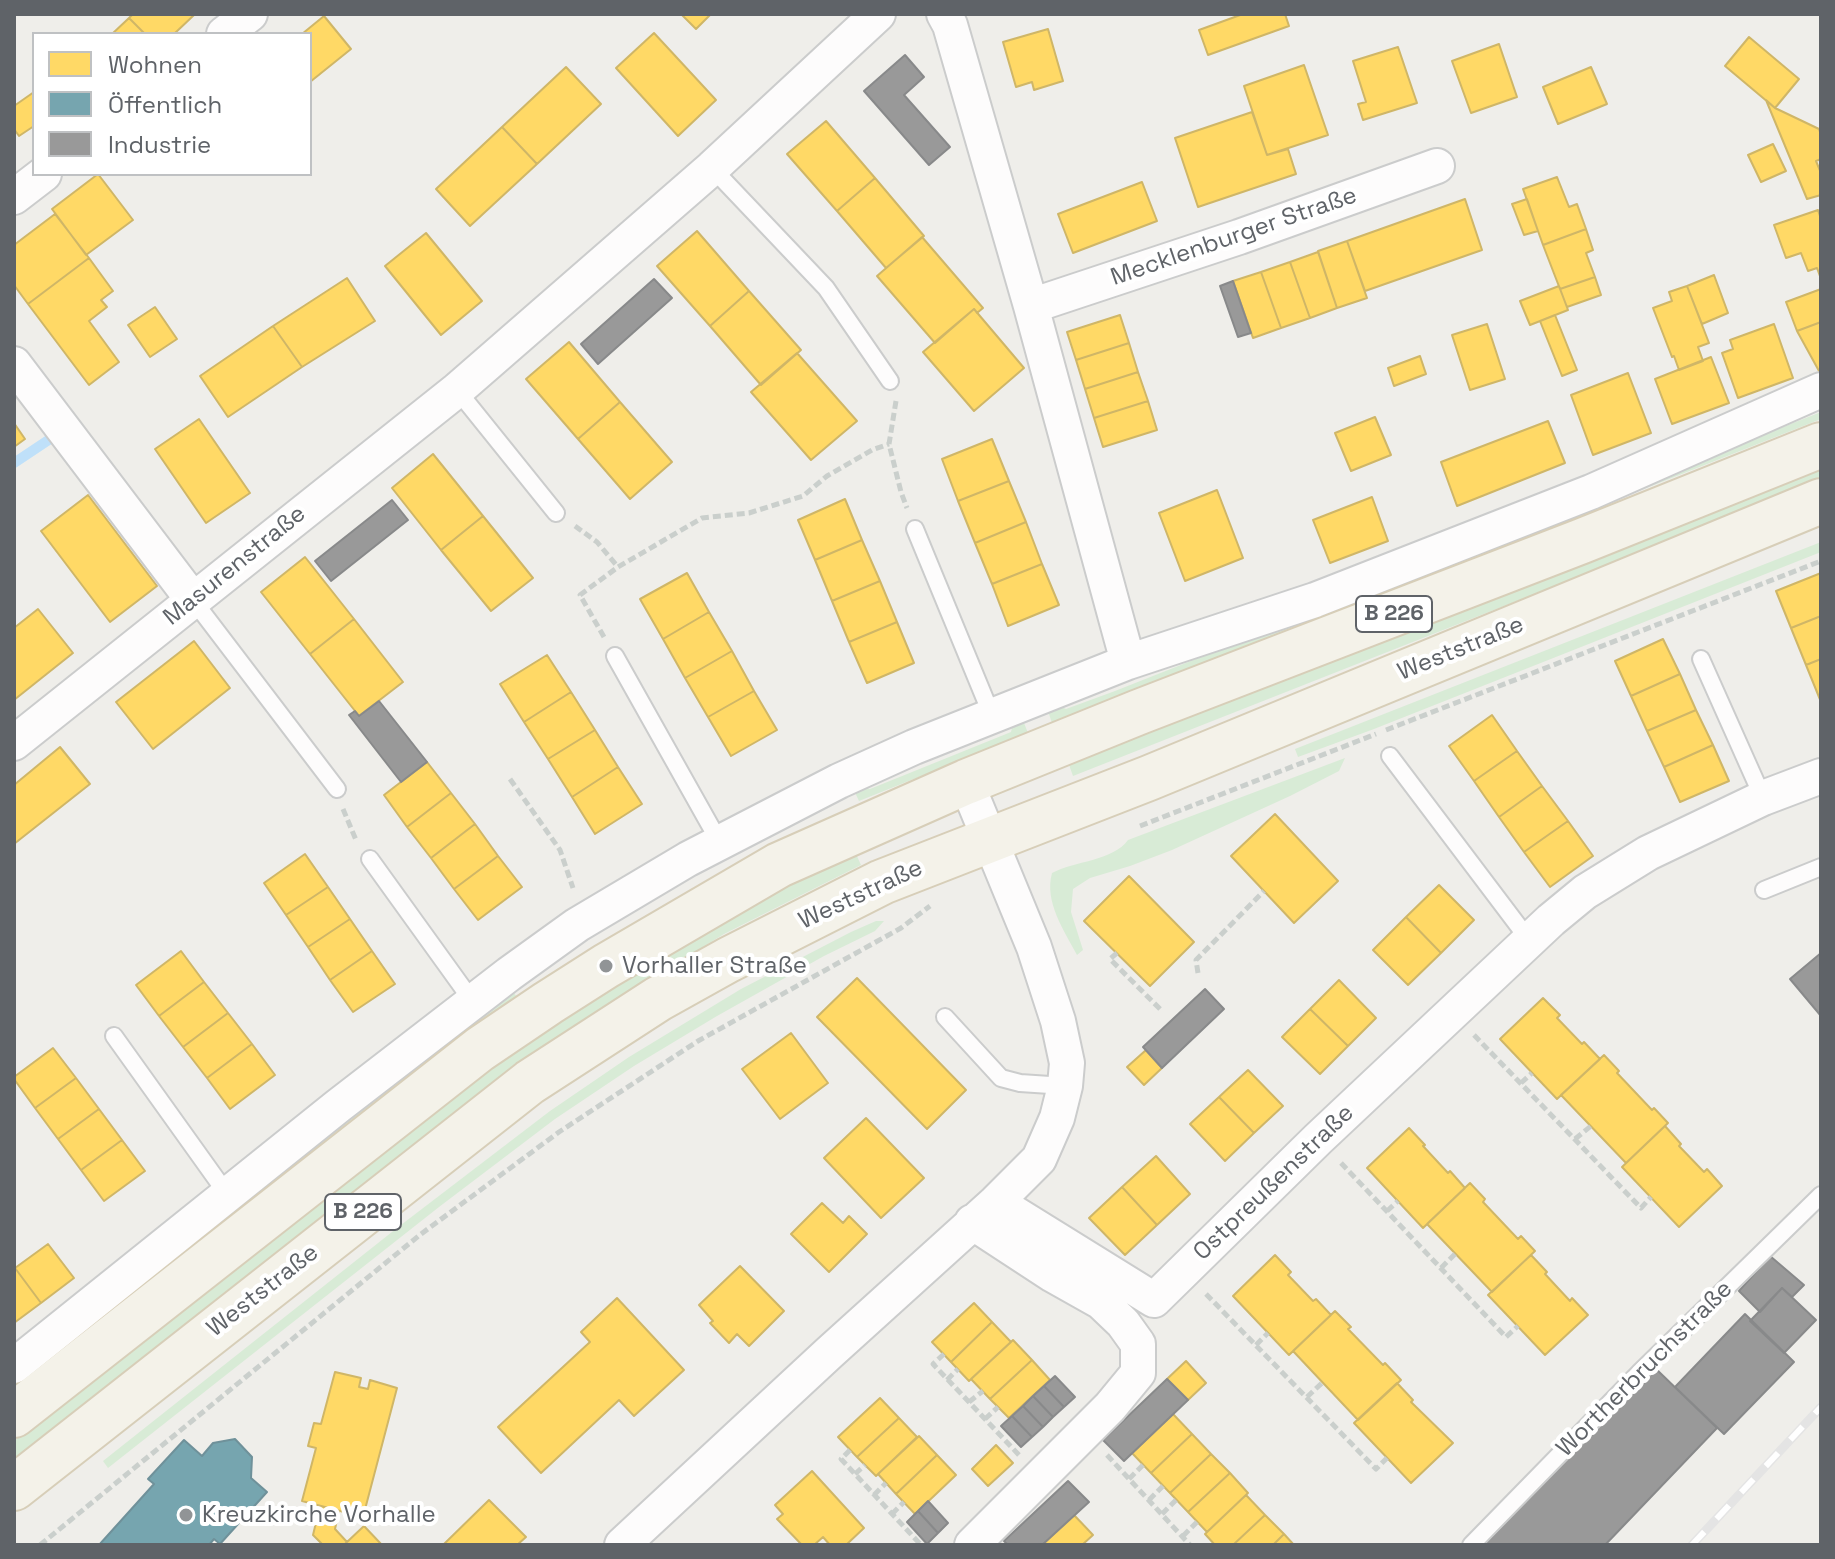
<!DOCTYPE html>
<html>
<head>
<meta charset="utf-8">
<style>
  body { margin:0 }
  #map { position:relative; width:1835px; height:1559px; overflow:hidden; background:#efeeea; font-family:"Space Grotesk",sans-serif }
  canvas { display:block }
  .frame { position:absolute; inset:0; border:16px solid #5f6368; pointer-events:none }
  .legend { position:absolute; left:32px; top:32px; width:280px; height:144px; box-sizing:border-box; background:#fff; border:2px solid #bfc1c3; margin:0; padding:10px 14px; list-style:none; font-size:24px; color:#5f6368 }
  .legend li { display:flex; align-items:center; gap:16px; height:40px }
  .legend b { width:40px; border:2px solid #bfc1c3 }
</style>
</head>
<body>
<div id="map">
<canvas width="1835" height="1559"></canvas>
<div class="frame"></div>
<ul class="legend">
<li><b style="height:22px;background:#ffd966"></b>Wohnen</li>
<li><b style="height:22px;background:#76a5af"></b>Öffentlich</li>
<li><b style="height:22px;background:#999"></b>Industrie</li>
</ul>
</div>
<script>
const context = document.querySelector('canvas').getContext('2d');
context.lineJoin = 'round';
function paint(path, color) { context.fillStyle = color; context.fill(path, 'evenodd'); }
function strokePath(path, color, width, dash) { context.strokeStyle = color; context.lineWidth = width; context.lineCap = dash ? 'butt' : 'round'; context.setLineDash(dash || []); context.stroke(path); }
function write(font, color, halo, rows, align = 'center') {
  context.font = font + ' "Space Grotesk",sans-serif'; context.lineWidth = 8; context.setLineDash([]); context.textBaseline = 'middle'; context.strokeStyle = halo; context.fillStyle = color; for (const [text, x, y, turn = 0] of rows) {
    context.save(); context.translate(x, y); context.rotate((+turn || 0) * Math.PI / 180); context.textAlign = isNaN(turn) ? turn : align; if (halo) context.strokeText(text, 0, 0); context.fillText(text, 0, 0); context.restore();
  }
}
paint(new Path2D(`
  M1821,412V419L1052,723L1046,705L1051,702L1066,709L1115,691Z
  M1821,465V481L1073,776L1068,762Z
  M1821,542V552L1374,729L1298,757L1295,749Z
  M1020,713L1028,733L859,801L851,784L854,782L870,789L1011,732L1014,719Z
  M1345,758L1339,771L1290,796L1172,850L1130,866L1090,878L1073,889L1071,912L1083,950L1077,955C1064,930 1044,902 1052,873C1074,861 1113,861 1128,840Z
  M855,852L861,865L724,934L595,1013L520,1064L475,1097L14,1461V1441L467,1084L587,1001L792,882Z
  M876,921H884L875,931L824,956L717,1016L634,1066L555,1119L439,1207L108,1468L103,1461L397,1228L550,1111L629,1057L741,989L851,932Z
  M513,992L517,997L450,1044L14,1387V1377Z`), '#d8ebd6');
const homes = new Path2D(`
  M133,14H193L194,15L174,34H145L129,18Z
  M681,14H711L696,29Z
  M1243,14H1285L1289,26L1208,55L1199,30Z
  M324,16L351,49L310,82V34H302Z
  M129,18L145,34H112Z
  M1048,29L1063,81L1034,90L1032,82L1016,87L1003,42Z
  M654,33L716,100L678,136L616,68Z
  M1749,37L1799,79L1775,108L1725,66Z
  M1499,44L1517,97L1471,113L1452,61Z
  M1398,47L1417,103L1363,120L1358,104L1366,102L1353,61Z
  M1304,65L1328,135L1267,155L1244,86Z
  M566,67L601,104L537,164L502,127Z
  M1591,67L1607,104L1558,124L1543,87Z
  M34,92V126L19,136L14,129V106Z
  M1766,100L1775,108L1819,129L1821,135V159L1816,161L1821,173V195L1807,199Z
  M1252,112L1267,155L1288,149L1296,174L1198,207L1175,138Z
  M826,121L875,178L837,211L787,154Z
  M502,127L537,164L470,226L436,189Z
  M1773,144L1786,171L1761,182L1748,155Z
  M98,174L133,220L86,255L52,209Z
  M1557,177L1569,207L1577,204L1586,229L1543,245L1523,189Z
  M875,178L924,236L886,268L837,211Z
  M1142,182L1157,221L1073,253L1058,214Z
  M1465,199L1482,250L1365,291L1347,241Z
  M1527,199L1538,231L1524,235L1512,204Z
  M1818,210L1821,219V279L1817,268L1808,271L1801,253L1786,258L1774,225Z
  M55,214L89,258L28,304L14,285V245Z
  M1586,229L1593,250L1586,253L1595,277L1560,289L1543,245Z
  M697,231L749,291L710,326L657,266Z
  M426,233L482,301L441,335L385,266Z
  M922,237L983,308L977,313L974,309L935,343L877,276Z
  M1347,241L1367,298L1337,308L1318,251Z
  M1318,252L1337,308L1310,318L1290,262Z
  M89,258L113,291L101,300L107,307L89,321L119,362L89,385L28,304Z
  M1290,262L1310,318L1281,328L1261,272Z
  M1261,272L1281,328L1253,338L1233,281Z
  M1714,275L1728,313L1702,324L1687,286Z
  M1595,277L1601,295L1567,307L1560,289Z
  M347,278L375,321L302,367L273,326Z
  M1559,286L1568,310L1530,325L1520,301Z
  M1687,286L1709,343L1698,347L1703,361L1679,370L1674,356L1672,357L1653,308L1672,301L1669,292Z
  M1821,289V322L1797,331L1786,302Z
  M749,291L801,350L761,385L710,326Z
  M155,307L177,339L150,357L128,325Z
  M974,309L1024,368L974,411L923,352Z
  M1120,315L1129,343L1076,360L1067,332Z
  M1555,315L1577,370L1562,376L1540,321Z
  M1821,322V370L1819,371L1797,331Z
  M1487,324L1505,379L1470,390L1452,335Z
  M1774,324L1793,378L1738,398L1722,353L1733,349L1730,340Z
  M273,326L302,367L228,417L200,376Z
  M569,342L620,402L578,439L526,379Z
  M1129,343L1138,372L1085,389L1076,360Z
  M797,353L857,421L811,460L751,392Z
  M1420,356L1426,374L1394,386L1388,368Z
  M1711,357L1729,403L1672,424L1655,379Z
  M1138,372L1148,401L1094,418L1085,389Z
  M1628,373L1651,433L1593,455L1571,395Z
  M1148,401L1157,430L1103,447L1094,418Z
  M620,402L672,462L630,499L578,439Z
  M1375,417L1391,455L1351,471L1335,433Z
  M199,419L250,493L206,523L155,449Z
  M1548,421L1565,463L1457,506L1441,462Z
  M14,423L25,439L14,447Z
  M992,439L1009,481L958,501L942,459Z
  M433,454L483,516L441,550L392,488Z
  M1009,481L1026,522L975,543L958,501Z
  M1217,490L1243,558L1185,581L1159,513Z
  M88,495L157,586L110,622L41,531Z
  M1372,497L1388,541L1330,563L1313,520Z
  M845,499L862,540L815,560L798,520Z
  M483,516L533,578L491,611L441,550Z
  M1026,522L1042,564L992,584L975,543Z
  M862,540L880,581L832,601L815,560Z
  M305,557L354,619L310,654L261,592Z
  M1042,564L1059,605L1008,626L992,584Z
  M687,573L709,612L663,639L640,599Z
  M1821,573V616L1791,628L1776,591Z
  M880,581L897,622L849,642L832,601Z
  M38,609L73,653L14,700V628Z
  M709,612L732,651L685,678L663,639Z
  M1821,616V659L1806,665L1791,628Z
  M354,619L403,682L359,716L310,654Z
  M897,622L914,663L867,683L849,642Z
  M1663,639L1680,674L1631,696L1615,661Z
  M194,641L230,688L153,749L116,702Z
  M732,651L754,691L708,717L685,678Z
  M547,655L571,692L524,722L500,684Z
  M1821,659V702L1806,665Z
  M1680,674L1696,710L1647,731L1631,696Z
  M754,691L777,730L731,756L708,717Z
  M571,692L595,730L548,759L524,722Z
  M1696,710L1713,745L1664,767L1647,731Z
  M1492,715L1517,751L1474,781L1449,746Z
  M595,730L618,767L572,797L548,759Z
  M1713,745L1729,781L1680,802L1664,767Z
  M60,747L90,784L14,844V785Z
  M1517,751L1542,786L1499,817L1474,781Z
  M427,762L451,793L407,827L384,795Z
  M618,767L642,804L595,834L572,797Z
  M1542,786L1568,821L1524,852L1499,817Z
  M451,793L475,824L431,858L407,827Z
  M1275,814L1338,881L1294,923L1231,856Z
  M1568,821L1593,856L1550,887L1524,852Z
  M475,824L498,856L454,889L431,858Z
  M305,854L328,887L286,915L264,883Z
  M498,856L522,887L478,920L454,889Z
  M1129,876L1194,942L1150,986L1084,921Z
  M1439,885L1474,920L1441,953L1406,917Z
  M328,887L350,919L308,947L286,915Z
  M1406,917L1441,953L1408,985L1373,950Z
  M350,919L372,951L330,980L308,947Z
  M181,951L204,982L159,1016L136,985Z
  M372,951L395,984L353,1012L330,980Z
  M857,978L966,1090L927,1129L817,1017Z
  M1339,980L1376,1018L1348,1046L1310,1009Z
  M204,982L228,1013L183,1047L159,1016Z
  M1543,998L1560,1015L1557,1018L1582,1044L1584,1042L1600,1059L1557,1099L1500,1039Z
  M1310,1009L1348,1046L1320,1074L1282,1037Z
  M228,1013L252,1044L207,1078L183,1047Z
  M791,1033L828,1083L780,1119L742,1069Z
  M252,1044L275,1075L230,1109L207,1078Z
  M53,1048L76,1078L35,1108L14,1079V1077Z
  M1146,1050L1162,1068L1144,1085L1127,1067Z
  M1604,1055L1619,1071L1617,1073L1652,1110L1654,1108L1668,1123L1626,1163L1561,1095Z
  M1248,1070L1283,1106L1254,1133L1219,1097Z
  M76,1078L99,1109L58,1139L35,1108Z
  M1219,1097L1254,1133L1225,1161L1190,1124Z
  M99,1109L122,1140L81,1170L58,1139Z
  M866,1118L924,1178L881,1218L824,1158Z
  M1665,1126L1681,1144L1679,1146L1704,1172L1707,1169L1722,1186L1679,1227L1622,1167Z
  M1409,1128L1425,1145L1423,1146L1448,1173L1450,1171L1465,1188L1423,1228L1367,1168Z
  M122,1140L145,1171L104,1201L81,1170Z
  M1156,1156L1190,1194L1157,1225L1122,1187Z
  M1470,1183L1485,1199L1483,1202L1518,1239L1521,1236L1535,1251L1492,1292L1427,1224Z
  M1122,1187L1157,1225L1125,1255L1089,1218Z
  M822,1203L843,1223L849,1216L867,1234L829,1272L791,1234Z
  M48,1244L74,1278L41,1303L15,1268Z
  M1275,1255L1291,1272L1288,1275L1313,1301L1316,1299L1331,1315L1289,1355L1233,1296Z
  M1531,1255L1547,1272L1545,1274L1570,1301L1572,1298L1588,1315L1545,1355L1488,1295Z
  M740,1266L784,1311L749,1346L737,1334L729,1343L710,1323L713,1321L699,1305Z
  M15,1268L41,1303L14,1323V1269Z
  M617,1298L684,1370L634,1416L619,1400L541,1473L498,1427L590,1342L581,1332Z
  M974,1303L992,1322L951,1362L932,1342Z
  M1335,1311L1351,1327L1348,1329L1383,1365L1385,1363L1401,1380L1358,1420L1293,1351Z
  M992,1322L1011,1342L969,1381L951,1362Z
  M1013,1340L1032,1360L990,1399L971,1379Z
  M1032,1360L1050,1380L1009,1418L990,1399Z
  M1186,1361L1206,1383L1188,1400L1167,1379Z
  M335,1372L361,1378L359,1387L368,1389L370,1380L397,1388L363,1517L302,1501L316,1448L308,1446L314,1423L321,1424Z
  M1397,1383L1413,1400L1411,1402L1453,1443L1411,1483L1354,1423Z
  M880,1398L899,1418L857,1457L838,1437Z
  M1173,1414L1192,1434L1151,1473L1132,1453Z
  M899,1418L917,1437L876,1476L857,1457Z
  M1192,1434L1211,1454L1170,1493L1151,1473Z
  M919,1436L937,1455L896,1494L878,1474Z
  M996,1445L1013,1463L988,1486L972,1469Z
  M1211,1454L1230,1473L1188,1512L1170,1493Z
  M937,1455L956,1475L915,1514L896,1494Z
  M812,1471L864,1528L846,1545H830L823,1537L814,1545H802L777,1519L783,1514L775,1505Z
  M1230,1473L1248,1493L1207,1532L1188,1512Z
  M1246,1495L1265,1515L1233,1545H1215L1205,1534Z
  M489,1500L526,1537L517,1545H443Z
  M320,1506L339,1511L335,1529L347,1542L344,1545H323L313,1535Z
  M1074,1515L1093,1535L1082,1545H1042Z
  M1265,1515L1284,1534L1273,1545H1233Z
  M364,1526L382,1545H344L347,1542Z
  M1284,1534L1294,1545H1273Z`);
paint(homes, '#ffd966');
strokePath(homes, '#cfb667', 2);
const public = new Path2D(`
  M235,1439L252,1457L251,1478L267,1492L220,1544L214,1539L209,1545H99L154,1484L148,1479L184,1440L202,1456L213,1443Z`);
paint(public, '#76a5af');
strokePath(public, '#6f919a', 2);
const industry = new Path2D(`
  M905,55L924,77L904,95L950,147L929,165L864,91Z
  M654,279L672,298L598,364L581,344Z
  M1233,281L1251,333L1238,337L1220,286Z
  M392,500L408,520L331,581L315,561Z
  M379,701L427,762L401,782L349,715L355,711L359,716Z
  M1821,953V1016L1790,979Z
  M1205,989L1224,1009L1162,1068L1143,1047Z
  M1770,1256L1804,1285L1792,1297L1782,1288L1760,1312L1739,1291Z
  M1782,1288L1816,1320L1784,1353L1750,1321Z
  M1745,1314L1794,1362L1724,1434L1675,1387Z
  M1654,1367L1717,1428L1605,1545H1484Z
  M1055,1376L1075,1397L1064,1407L1044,1386Z
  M1167,1379L1188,1400L1124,1461L1103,1440Z
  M1044,1386L1064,1407L1053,1417L1033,1396Z
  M1033,1396L1053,1417L1043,1427L1023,1406Z
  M1023,1406L1043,1427L1032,1437L1012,1416Z
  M1012,1416L1032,1437L1021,1447L1001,1426Z
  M1068,1481L1089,1502L1042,1545H1008L1004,1541Z
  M928,1501L948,1523L938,1533L918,1511Z
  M918,1511L938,1533L927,1544L907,1522Z`);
paint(industry, '#999');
strokePath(industry, '#88898a', 2);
strokePath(new Path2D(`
  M14,463L50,439`), '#bfe0f9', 10);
const service = new Path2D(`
  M712,168L826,288L890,381
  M457,390L556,513
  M915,529L992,716
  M193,600L337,789
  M615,656L720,843
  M1701,659L1763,798
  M1390,756L1529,940
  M370,859L473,1002
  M1764,890L1821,867
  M945,1017L1001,1078L1020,1083L1065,1086
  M114,1036L227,1194
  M1471,1545L1639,1373L1821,1195`);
const minor = new Path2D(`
  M944,14L950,25L1031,306L1128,662
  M224,34L250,14
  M14,197L44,174
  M1031,306L1239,237L1437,166
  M14,364L193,600
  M14,743L457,390L712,168L878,14
  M996,1202L1154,1300L1318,1139L1551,920L1585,892L1648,853L1763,798L1821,776
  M14,1366L338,1106L509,974L577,925L688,859L839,781L914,747L1128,662L1315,600L1591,492L1821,390
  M622,1545L829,1353L996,1202L1039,1159L1057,1118L1065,1086L1067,1063L1058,1021L1034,947L966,782
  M972,1545L1110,1407L1138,1373V1344L1123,1323L1101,1302L1053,1275L972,1222`);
const primary = new Path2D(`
  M14,1415L480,1049L548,1003L606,966L779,865L966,782L1139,712L1582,541L1821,445
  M14,1488L530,1082L658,999L728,960L882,882L1149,778L1821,501`);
strokePath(service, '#cbcccc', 20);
strokePath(minor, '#cbcccc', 38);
strokePath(primary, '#d7ceb8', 48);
strokePath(new Path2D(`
  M896,401L889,444L901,492L907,508
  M575,526L597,542L618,567L702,518L749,513L803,496L827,476L872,450L889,444
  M604,637L580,595L618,567
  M1386,730L1821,561
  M510,779L560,850L573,888
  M343,809L356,840
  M1140,826L1376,734
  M1117,953L1110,959L1161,1010
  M1198,973L1196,960L1264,891
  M1474,1035L1641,1208L1651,1197
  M1521,1083L1532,1073
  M1575,1139L1591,1126
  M1341,1163L1506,1337L1518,1326
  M1387,1211L1398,1201
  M1441,1268L1455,1254
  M1206,1294L1376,1469L1387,1458
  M1256,1345L1268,1333
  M944,1354L933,1364L1019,1455
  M947,1380L958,1369
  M1307,1397L1323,1382
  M969,1402L983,1391
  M985,1419L998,1407
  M850,1450L841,1459L921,1545
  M1107,1455L1190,1545
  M855,1474L865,1465
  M1129,1479L1143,1465
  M874,1495L886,1483
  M1149,1500L1163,1486
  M892,1514L904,1502
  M1162,1514L1176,1500
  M1183,1536L1197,1522
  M40,1545L421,1234L559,1132L698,1041L901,928L930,906`), '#cacfcc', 5, [8, 4]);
strokePath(service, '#fdfcfc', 16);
strokePath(minor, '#fdfcfc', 34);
strokePath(primary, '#f4f2e9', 44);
const rail = new Path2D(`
  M1692,1545L1821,1407`);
strokePath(rail, '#e4e4e4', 9);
strokePath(rail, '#fff', 6, [18]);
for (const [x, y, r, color] of [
  [606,966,8,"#919496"],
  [186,1515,8,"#919496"]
]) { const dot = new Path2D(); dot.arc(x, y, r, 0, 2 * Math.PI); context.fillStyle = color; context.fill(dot); strokePath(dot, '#fff', 3); }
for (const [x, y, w] of [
  [1394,614,76],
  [363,1212,76]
]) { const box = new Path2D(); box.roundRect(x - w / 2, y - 18, w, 36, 6); context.fillStyle = '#fff'; context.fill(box); strokePath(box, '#5f6368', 2); }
write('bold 22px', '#5f6368', null, [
  ["B 226",1394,614],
  ["B 226",363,1212]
]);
write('24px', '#5f6368', '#fff', [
  ["Mecklenburger Straße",1234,237,-19],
  ["Masurenstraße",235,566,-39],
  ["Weststraße",1461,649,-22],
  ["Weststraße",861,895,-25],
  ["Ostpreußenstraße",1274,1183,-44],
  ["Weststraße",263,1291,-38],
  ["Wortherbruchstraße",1645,1369,-45]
]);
write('24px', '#5f6368', '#fff', [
  ["Vorhaller Straße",622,966],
  ["Kreuzkirche Vorhalle",202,1515]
], 'left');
</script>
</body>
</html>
